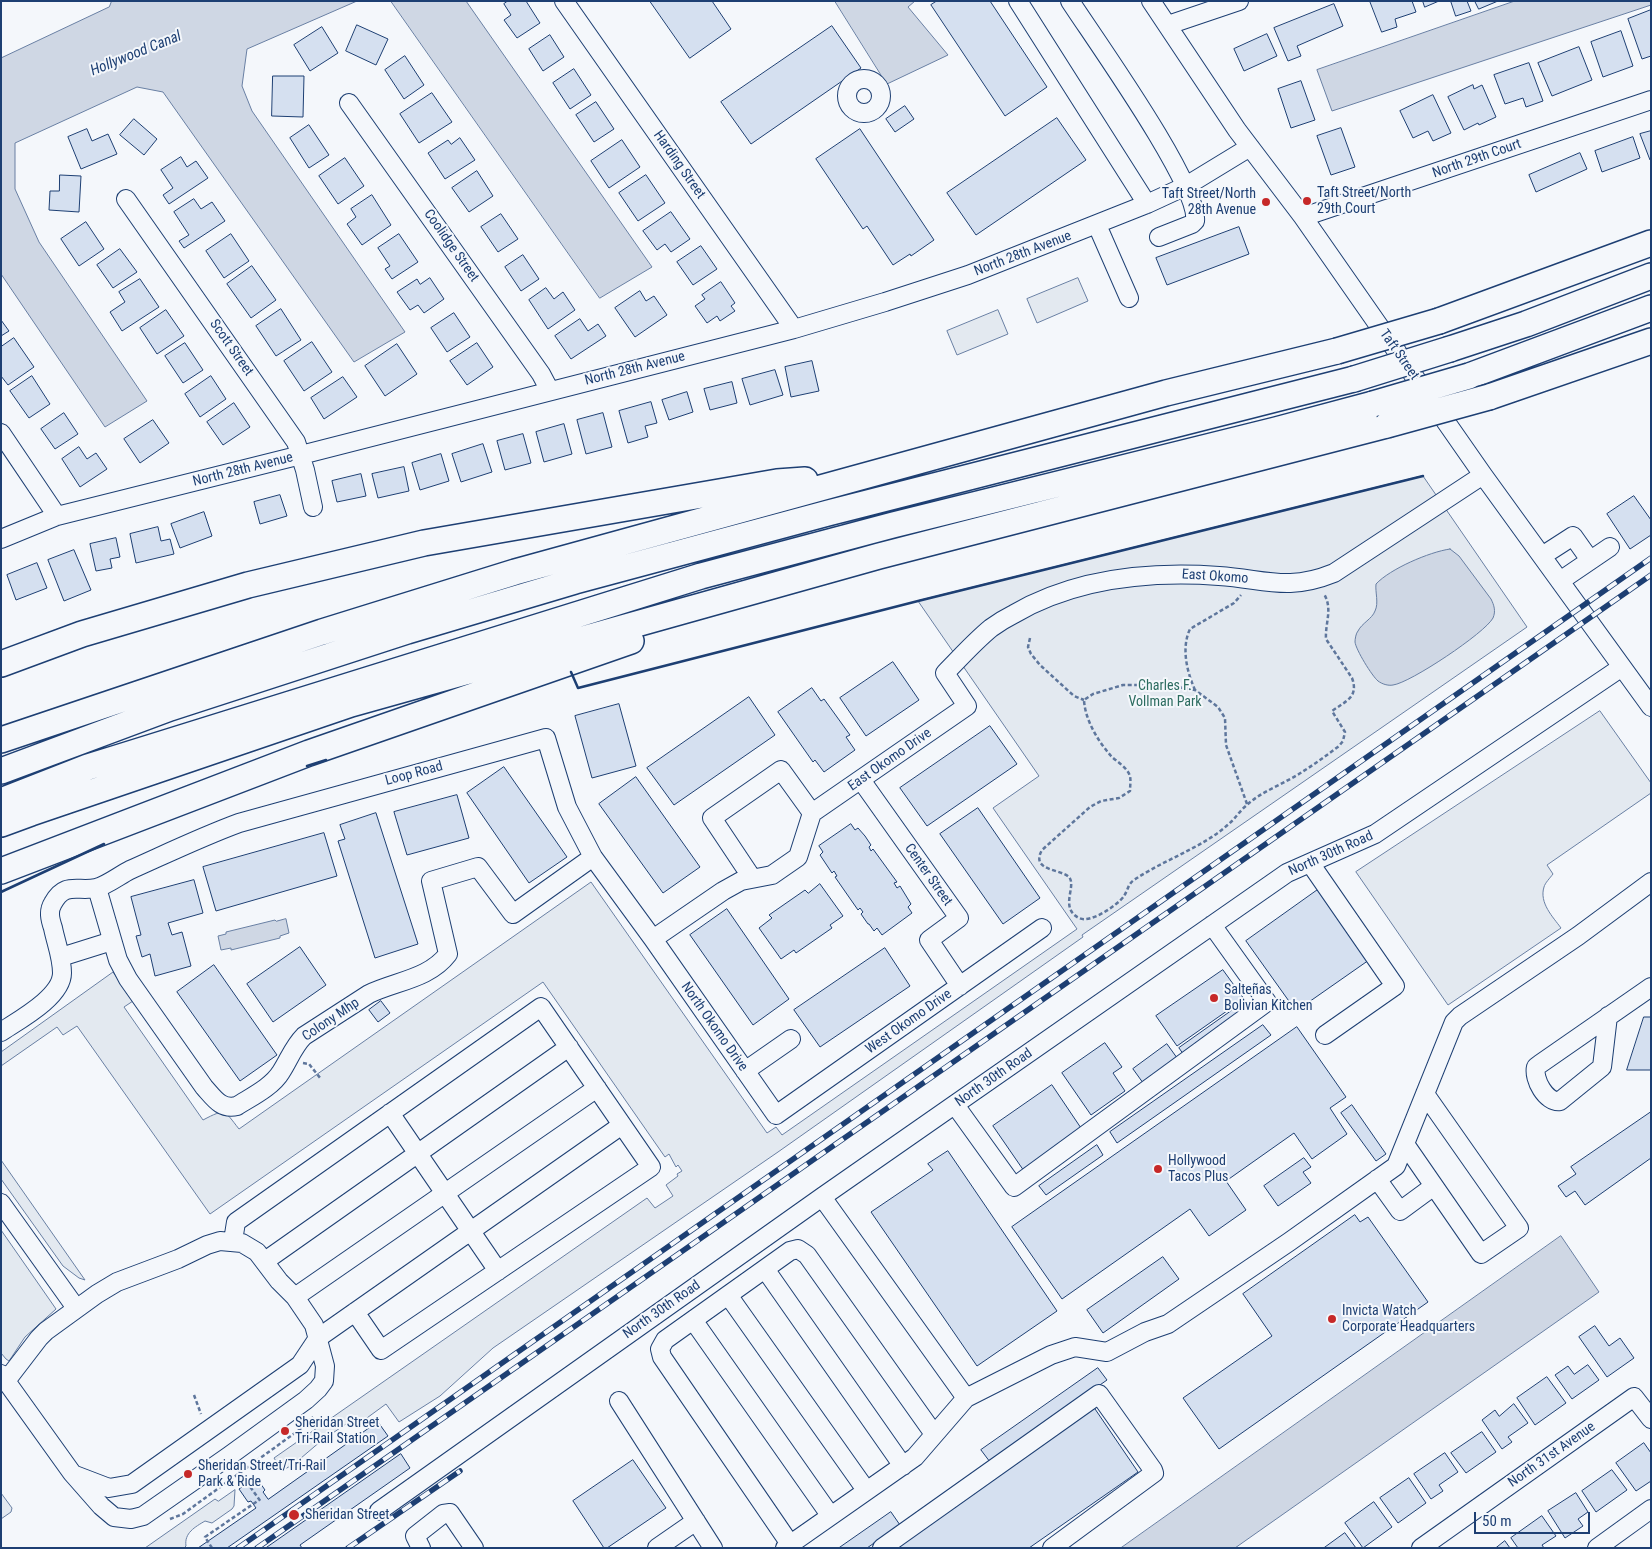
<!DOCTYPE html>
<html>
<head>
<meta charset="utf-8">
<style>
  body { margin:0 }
  #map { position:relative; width:1652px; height:1549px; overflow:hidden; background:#f4f7fb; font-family:"Roboto Condensed",sans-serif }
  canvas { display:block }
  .frame { position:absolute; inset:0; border:2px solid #1d3f73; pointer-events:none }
  .scale { position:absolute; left:1474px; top:1512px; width:116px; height:22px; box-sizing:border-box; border:2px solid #1d3f73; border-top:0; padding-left:6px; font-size:15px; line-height:18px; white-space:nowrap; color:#1d3f73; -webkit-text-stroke:4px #f4f7fb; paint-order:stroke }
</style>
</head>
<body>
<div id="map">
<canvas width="1652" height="1549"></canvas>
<div class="frame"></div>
<div class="scale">50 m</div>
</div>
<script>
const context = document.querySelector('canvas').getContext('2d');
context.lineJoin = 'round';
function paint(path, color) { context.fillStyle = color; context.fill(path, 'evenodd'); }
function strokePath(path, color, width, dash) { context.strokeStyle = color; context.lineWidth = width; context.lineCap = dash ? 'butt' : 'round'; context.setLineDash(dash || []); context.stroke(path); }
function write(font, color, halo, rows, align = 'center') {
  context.font = font + ' "Roboto Condensed",sans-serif'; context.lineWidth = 4; context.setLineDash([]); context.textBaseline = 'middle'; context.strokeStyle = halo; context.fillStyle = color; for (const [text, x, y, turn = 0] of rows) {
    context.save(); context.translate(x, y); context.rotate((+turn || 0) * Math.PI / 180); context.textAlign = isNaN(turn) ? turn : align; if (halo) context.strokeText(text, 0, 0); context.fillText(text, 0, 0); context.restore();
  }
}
const green = new Path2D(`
  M1078,278L1088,301L1037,323L1027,299Z
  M998,310L1008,334L957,355L947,331Z
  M1423,476L1527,627L1082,935L1083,937L778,1152L493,1348L440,1396L399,1422L386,1404L360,1423L346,1424L321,1441L294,1464L285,1469L279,1466L274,1458L647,1198L655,1208L673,1196L666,1185L678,1176L677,1174L682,1171L678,1165L676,1167L669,1154L665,1157L543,982L210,1214L77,1026L63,1035L57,1027L1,1066V1052L113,972L133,1001L124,1007L203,1120C226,1108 224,1110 239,1129L591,882L767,1133L776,1127L782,1135L1077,929L993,808L1039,776L918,601Z
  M1600,711L1651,783V793L1547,865L1553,874C1550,878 1545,883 1544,887C1539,903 1553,917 1561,928L1448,1005L1356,872Z
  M1,1160L85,1280L79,1278L63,1266L1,1179Z
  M1,1230L56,1309L25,1337L9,1361L6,1359L1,1353Z
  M235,1490L234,1506L232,1509L212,1523L205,1521C195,1527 184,1533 186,1546L184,1548H145L215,1499L218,1501Z
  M1,1493L12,1508L11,1512L1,1519Z`);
paint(green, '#e3e9f0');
strokePath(green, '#687fa3', 1);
const water = new Path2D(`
  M112,1H357L247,49L242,86L252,111L405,332L354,362L163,92L137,87L15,143V189L39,242L147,401L105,427L1,274V58L109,7Z
  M391,1H466L652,267L600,298Z
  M835,1H915L908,7L948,55L887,84Z
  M1515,1H1651V5L1332,111L1317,70Z
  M1450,549L1459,556L1491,599C1494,605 1496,611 1493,618C1485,633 1410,683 1393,685C1388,686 1382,684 1378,681C1372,676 1356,650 1355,642C1355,639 1356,633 1358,631C1362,623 1372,619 1375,611C1379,603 1375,592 1376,584C1390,569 1429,552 1450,549Z
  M286,919L289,933L280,936V938L231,950V948L221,950L218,936L226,934V932L275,920L276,921Z
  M1561,1236L1599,1292L1235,1548H1121Z`);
paint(water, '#cfd7e4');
strokePath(water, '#687fa3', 1);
const building = new Path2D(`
  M508,1H526L540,23L517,38L504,20L511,15L504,4Z
  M650,1H712L731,29L690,58Z
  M937,1H990L1047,87L1005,116L931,5Z
  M1370,1H1412L1416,12L1395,19L1397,27L1382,32Z
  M1423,1H1439L1425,7Z
  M1451,1H1467L1471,11L1456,16Z
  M1475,1H1498L1479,9Z
  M1334,4L1343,26L1297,46L1301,56L1288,61L1274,28Z
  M1651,10V56L1642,59L1628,19Z
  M357,25L388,39L376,65L346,51Z
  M832,26L861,68L751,144L721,102Z
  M322,27L338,53L310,71L294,45Z
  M1621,31L1633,66L1603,77L1591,42Z
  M1267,34L1277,56L1244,71L1234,49Z
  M550,35L564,57L543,71L529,49Z
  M1579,47L1592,80L1552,96L1538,63Z
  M405,56L424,85L404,99L385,70Z
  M1529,63L1543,101L1526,107L1523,98L1505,104L1494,75Z
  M574,69L591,95L570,109L553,83Z
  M273,76H304L303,117L272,116Z
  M1301,81L1315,120L1291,128L1278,89Z
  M1473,85L1474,89L1482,85L1496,117L1479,125L1478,123L1464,130L1448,97Z
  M432,93L452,122L419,143L400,114Z
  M1433,95L1451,133L1433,141L1428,131L1413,138L1400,111Z
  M596,102L614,129L594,142L576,115Z
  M905,106L914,119L895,132L886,119Z
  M1057,118L1086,160L976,235L947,193Z
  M134,119L157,139L144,155L120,135Z
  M309,125L329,155L309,168L290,138Z
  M1341,128L1355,167L1331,175L1317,136Z
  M87,129L92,141L108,134L117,154L81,169L68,137Z
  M860,129L934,240L911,256L910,254L893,265L867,226L863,229L816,159Z
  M1651,131V160H1650L1640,134Z
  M1633,137L1640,158L1602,172L1595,151Z
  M460,138L475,160L445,179L428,153L448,140L451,144Z
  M622,140L640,167L609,188L591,161Z
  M1580,153L1587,169L1536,192L1529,175Z
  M181,157L187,167L196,161L208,178L169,204L163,195L173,188L161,170Z
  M345,158L364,186L338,204L319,176Z
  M477,171L493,196L469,212L452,188Z
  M60,175L81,176L79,212L49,210L50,191H59Z
  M646,175L665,203L638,221L619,193Z
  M372,195L391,225L362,245L347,224L356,217L351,209Z
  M194,199L201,209L212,202L225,221L184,248L179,241L189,235L174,212Z
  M671,212L690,239L671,252L665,244L657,250L643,231Z
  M501,214L518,239L498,252L481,227Z
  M86,222L104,249L79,266L61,239Z
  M1239,227L1249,254L1167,285L1156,258Z
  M231,234L249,261L224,278L206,251Z
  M399,234L418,262L392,279L385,269L390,266L378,248Z
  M701,246L717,269L693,285L677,262Z
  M120,249L137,272L113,288L97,265Z
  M523,255L539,279L521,291L505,267Z
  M252,266L276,300L251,318L227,284Z
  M430,278L444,299L424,313L418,305L410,310L397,292L417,279L420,284Z
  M140,279L159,307L122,331L110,312L125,302L119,292Z
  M721,282L735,303L731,306L735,311L720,321L717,316L707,323L695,306L705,299L702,295Z
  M546,288L554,299L563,292L575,310L548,329L529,300Z
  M640,291L646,301L654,296L667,315L635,337L615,308Z
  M281,309L301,340L276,356L256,326Z
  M166,310L184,336L157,354L140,328Z
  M454,313L470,337L447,352L431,328Z
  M580,319L588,331L598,324L606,336L571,359L555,336Z
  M1,320L9,331L1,336Z
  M14,338L34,367L8,385L1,376V347Z
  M312,342L332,372L304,391L284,361Z
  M185,343L203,370L183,383L165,356Z
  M477,343L493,367L467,385L450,361Z
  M397,344L417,374L385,396L365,366Z
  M812,361L819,391L791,397L785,367Z
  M775,370L783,395L750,405L742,379Z
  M32,376L50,404L29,418L10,391Z
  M211,376L226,399L200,417L185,394Z
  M343,377L357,397L324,419L311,398Z
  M732,382L737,403L710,410L704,389Z
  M687,392L693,412L669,420L662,400Z
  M651,402L657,423L645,426L648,437L628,443L619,411Z
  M234,403L250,427L223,445L207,422Z
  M64,413L78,434L55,449L41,429Z
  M603,413L612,447L586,454L577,420Z
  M153,420L169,443L140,463L124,439Z
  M564,424L572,454L544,462L536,432Z
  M523,434L531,463L505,470L497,441Z
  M483,444L492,472L461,482L452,454Z
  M79,447L87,459L96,453L107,469L80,487L62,459Z
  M441,454L449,481L420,490L412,463Z
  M404,467L409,491L378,498L372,474Z
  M361,474L366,496L337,502L332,481Z
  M280,495L287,516L260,524L254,502Z
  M1634,496L1651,520V535L1630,549L1607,514Z
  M204,512L212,536L180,548L171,524Z
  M158,527L161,541L170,539L174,554L136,563L130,534Z
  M116,538L120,557L110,559L112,568L96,571L90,544Z
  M74,550L91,590L64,601L48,560Z
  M37,563L47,588L16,600L7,575Z
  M893,662L919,700L866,736L840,698Z
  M812,688L821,701L824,699L850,735L846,737L855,750L824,772L815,760L813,762L778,712Z
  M749,697L775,735L674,805L647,768Z
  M619,704L636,766L592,778L575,716Z
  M990,726L1017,764L927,826L900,788Z
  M504,767L567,857L529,883L467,793Z
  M636,777L700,867L663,893L599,804Z
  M457,795L469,838L407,855L394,812Z
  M978,808L1040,898L1003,924L940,834Z
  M376,813L418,944L375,958L338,841L345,839L340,825Z
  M851,824L855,830L858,828L865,836L871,845L869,847L871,851L873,849L897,882L894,883L897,888L900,886L911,904L908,907L912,913L882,935L877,928L874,931L869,924H868L861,914L863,912L860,908L858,910L835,877L837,876L834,871L832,873L820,855L823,852L819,846Z
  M324,833L337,876L216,911L203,867Z
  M194,880L203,913L168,923L172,935L182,932L191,966L155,976L150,954L142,957L136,936L141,935L131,897Z
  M820,884L843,916L830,925L832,928L796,953L794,950L781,959L759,928L772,918L769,915L805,890L808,893Z
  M1319,889L1369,960L1296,1011L1246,941Z
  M727,909L789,999L753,1025L690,935Z
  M300,947L326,985L273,1022L247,984Z
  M885,948L910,986L820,1047L794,1010Z
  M214,965L277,1055L240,1081L177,992Z
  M1223,970L1244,999L1177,1046L1156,1016Z
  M381,1001L390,1013L378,1022L369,1010Z
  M1237,1007L1244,1017L1186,1058L1179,1048Z
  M1644,1017H1651V1070H1627Z
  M1263,1025L1271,1035L1117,1143L1110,1132Z
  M1297,1027L1346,1097L1330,1108L1347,1134L1312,1159L1294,1133L1226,1181L1246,1210L1209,1236L1190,1209L1062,1299L1012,1227Z
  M1105,1043L1122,1067L1113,1073L1125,1091L1091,1115L1062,1073Z
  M1167,1044L1180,1062L1146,1087L1133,1069Z
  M1052,1085L1083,1131L1024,1171L993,1126Z
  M1352,1105L1386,1154L1376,1161L1341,1113Z
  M1651,1112V1158L1585,1205L1575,1191L1566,1197L1558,1186L1576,1174L1571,1167Z
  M1097,1145L1103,1155L1046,1195L1039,1186Z
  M948,1151L1057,1311L977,1366L871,1212L933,1170L928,1164Z
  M1304,1158L1311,1167L1303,1172L1311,1183L1278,1206L1264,1186Z
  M1355,1215L1360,1222L1368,1217L1428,1302L1219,1449L1183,1398L1272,1336L1243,1294Z
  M1163,1257L1179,1279L1103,1333L1087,1310Z
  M1595,1326L1609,1346L1620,1338L1634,1358L1607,1377L1579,1337Z
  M1588,1365L1599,1380L1572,1399L1555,1375L1568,1366L1574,1374Z
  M1098,1368L1107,1380L990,1462L981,1450Z
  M1547,1377L1566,1403L1535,1425L1517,1398Z
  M1514,1404L1528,1423L1508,1437L1512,1442L1502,1449L1482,1420L1495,1410L1499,1416Z
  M1093,1406L1138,1472L1029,1548H889Z
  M378,1422L388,1436L227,1548H198L256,1508L251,1501L248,1502L239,1489L256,1477L265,1490L263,1492L268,1499Z
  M1482,1432L1496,1452L1466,1473L1451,1453Z
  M1644,1443L1651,1453V1481L1636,1491L1616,1463Z
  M1445,1453L1458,1472L1439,1485L1443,1491L1431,1499L1414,1474Z
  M401,1454L410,1468L300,1545L302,1548H266Z
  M633,1460L666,1508L607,1548H604L573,1501Z
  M1612,1470L1627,1490L1596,1512L1582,1491Z
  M1409,1478L1426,1503L1398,1523L1380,1498Z
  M1576,1493L1588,1512L1578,1519L1583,1526L1565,1538L1548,1511Z
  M1374,1502L1392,1527L1363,1548L1345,1523Z
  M891,1512L900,1525L867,1548H839Z
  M1542,1516L1556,1536L1542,1545L1544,1548H1518L1511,1538Z
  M1345,1533L1356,1548H1324Z
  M1505,1541L1510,1548H1496Z`);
paint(building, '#d5e0f0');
strokePath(building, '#1d3f73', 1);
const minor = new Path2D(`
  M564,1L794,329
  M1018,1L1147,204
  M1070,1C1094,38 1200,186 1195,221L1192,224L1159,237
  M1151,1L1237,130L1303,217L1483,475L1651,707
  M1168,25L1239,1
  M847 96a17 17 0 1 1 34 0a17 17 0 1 1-34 0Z
  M349,103L541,374L550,391
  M126,199L296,442L305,470L313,507
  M1303,217L1651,100
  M1097,225L1129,298
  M1,433L57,516
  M1,539L57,516L301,455L794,329L885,302L968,275L1147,204L1186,186L1250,147
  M1542,556L1573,536L1590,560
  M1560,581L1610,547
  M861,780L959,918L929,940L960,986
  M1310,863L1395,986L1325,1035
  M752,878L712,818L781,770L812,813
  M97,888L118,960L128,979L204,1087C214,1098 221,1110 237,1106C251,1097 272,1087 281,1072C289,1060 293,1047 304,1036L369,994C396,981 429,979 448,954L431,881L478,867L513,914L593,857
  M653,939L723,891L741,881L772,875L798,857L812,813L967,706L945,673C960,658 974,642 991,628C998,623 1006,618 1014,614C1076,578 1148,571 1219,576C1265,579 1287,592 1334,573L1483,475
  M61,957L112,941
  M1608,1016L1602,1067L1560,1101C1546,1103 1533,1079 1536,1067L1540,1064L1651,987
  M1,1032C19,1020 62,997 62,973C62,957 56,943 53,928C50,919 48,911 53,903C65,881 78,892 96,888C106,886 120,875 130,870C166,854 201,837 239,823L546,738L567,807L593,857L653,939L776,1115L1042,928
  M745,1071L791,1039
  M955,1105L1014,1187L1267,1002L1212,925
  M390,1113L498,1271
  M1405,1144L1481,1254L1519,1228L1425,1094
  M1377,1179L1400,1211L1434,1186
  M1,1203L76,1308
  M233,1241L236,1222L541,1007L651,1167L381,1350L355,1312
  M265,1261L569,1047
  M765,1269L903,1466
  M728,1295L866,1490
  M295,1297L597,1088
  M693,1320L830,1515
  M1,1374L6,1381L72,1473L101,1506L114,1517L131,1519L143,1516L229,1456L306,1400L318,1389L324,1381L325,1366L314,1325L295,1297L279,1281L257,1252L242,1243L220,1241L207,1245L178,1259L117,1282L97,1294L46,1331L39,1338L6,1381
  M966,1398L1051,1355L1075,1347L1107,1352L1145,1332L1168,1324L1289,1242L1396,1166L1454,1022L1460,1016L1578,936L1651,882
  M619,1401L713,1548
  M75,1475L109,1488L132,1484L300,1365L318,1338L622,1125
  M379,1511L822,1197L1287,873L1375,834L1622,667
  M790,1544L662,1357L660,1349L665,1340L790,1251L798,1249L807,1255L934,1434
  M421,1548L415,1536L443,1514L450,1513L474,1548
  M657,1548L696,1521
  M785,1548L915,1457L966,1398L822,1197
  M882,1548L1099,1394L1153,1470L1154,1473L1052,1548
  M1421,1548L1634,1397L1651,1419
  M1597,1548L1651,1509`);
const highway = new Path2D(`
  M1439,321L1651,243
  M1450,349L1526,324L1651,276
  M1469,376L1651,308
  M1489,397L1651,341
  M1,664L82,634L248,585L424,543L777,482L805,480
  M1,740L322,632L515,572L1166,393L1337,351
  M1,771L170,708L407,631L575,581L828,513L1354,379
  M1,801L88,767L701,576L893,525L1276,430L1373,404
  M1,824L31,813L351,704L879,556L1387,425
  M1,871L309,753L631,641`);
strokePath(minor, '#1d3f73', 20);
strokePath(highway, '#1d3f73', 28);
strokePath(new Path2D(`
  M1030,638L1028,647L1031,654L1040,665L1074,696L1084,700
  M1195,690C1187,672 1181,648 1190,629L1234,603L1241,595
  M1247,804L1226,745L1225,718L1218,707L1195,690L1165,685H1123L1093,694L1084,700C1085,720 1098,741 1111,756C1117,762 1127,767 1130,776C1131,781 1130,786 1130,791L1119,798L1101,801L1090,807L1042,850C1030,871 1061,869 1069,877C1077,886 1059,908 1079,918C1090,924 1118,905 1124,896C1128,890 1128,884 1134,880C1156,865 1184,854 1207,840C1217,834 1226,827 1234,819C1238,814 1242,809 1247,805C1260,792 1286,783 1302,772C1315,764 1327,755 1339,746L1343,741L1345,732L1332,711C1346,701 1359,697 1352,678L1326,639C1325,623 1333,609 1324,594
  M303,1063L309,1064L321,1079
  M194,1395L201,1414
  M239,1471L261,1502
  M170,1519L183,1514L299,1430L313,1417
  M212,1548L205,1537L259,1500`), '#5e769c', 2.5, [4, 2.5]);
strokePath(minor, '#f4f7fb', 18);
strokePath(highway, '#f4f7fb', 25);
const rail = new Path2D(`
  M238,1548L1651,558
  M257,1548L1651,575
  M348,1548L460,1471`);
strokePath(rail, '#1d3f73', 5.5);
strokePath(rail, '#f4f7fb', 4, [11]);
const highwayBridge = new Path2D(`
  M1337,351L1439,321
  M1354,379L1450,349
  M1373,404L1469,376
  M1387,425L1489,397`);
strokePath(highwayBridge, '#1d3f73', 28, []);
strokePath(highwayBridge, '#f4f7fb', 25);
strokePath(new Path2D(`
  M571,672L578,688L918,601L1423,476
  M307,766L326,760
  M1,892L104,844`), '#1d3f73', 2.5);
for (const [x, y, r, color] of [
  [1307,201,5,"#c62828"],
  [1266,202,5,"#c62828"],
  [1214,998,5,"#c62828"],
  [1158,1169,5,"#c62828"],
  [1332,1319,5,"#c62828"],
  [285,1431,5,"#c62828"],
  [188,1474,5,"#c62828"],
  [294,1515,6,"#c62828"]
]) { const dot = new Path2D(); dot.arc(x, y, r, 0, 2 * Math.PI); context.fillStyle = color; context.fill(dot); strokePath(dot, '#f4f7fb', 2); }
write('14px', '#1d3f73', '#f4f7fb', [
  ["North 29th Court",1477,159,-19],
  ["Harding Street",679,165,55],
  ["Coolidge Street",451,246,55],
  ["North 28th Avenue",1023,254,-21],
  ["Scott Street",231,348,55],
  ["Taft Street",1399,355,55],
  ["North 28th Avenue",635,369,-14],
  ["North 28th Avenue",243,470,-14],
  ["East Okomo",1215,577,4],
  ["East Okomo Drive",890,760,-35],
  ["Loop Road",414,774,-15],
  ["North 30th Road",1331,854,-24],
  ["Center Street",928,875,55],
  ["Colony Mhp",331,1020,-34],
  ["West Okomo Drive",909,1022,-35],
  ["North Okomo Drive",714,1027,55],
  ["North 30th Road",994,1078,-35],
  ["North 30th Road",662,1310,-35],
  ["North 31st Avenue",1552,1455,-35]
]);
write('14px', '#1d3f73', '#f4f7fb', [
  ["Taft Street/North",1317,193],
  ["29th Court",1317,209],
  ["Taft Street/North",1256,194,"right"],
  ["28th Avenue",1256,210,"right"],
  ["Salteñas",1224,990],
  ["Bolivian Kitchen",1224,1006],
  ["Hollywood",1168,1161],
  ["Tacos Plus",1168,1177],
  ["Invicta Watch",1342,1311],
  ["Corporate Headquarters",1342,1327],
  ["Sheridan Street",295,1423],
  ["Tri-Rail Station",295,1439],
  ["Sheridan Street/Tri-Rail",198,1466],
  ["Park & Ride",198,1482],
  ["Sheridan Street",305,1515]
], 'left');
write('14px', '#2c6c60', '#f4f7fb', [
  ["Charles F.",1165,686],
  ["Vollman Park",1165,702]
]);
write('italic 15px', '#1d3f73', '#f4f7fb', [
  ["Hollywood Canal",136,54,-22]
]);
</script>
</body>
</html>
